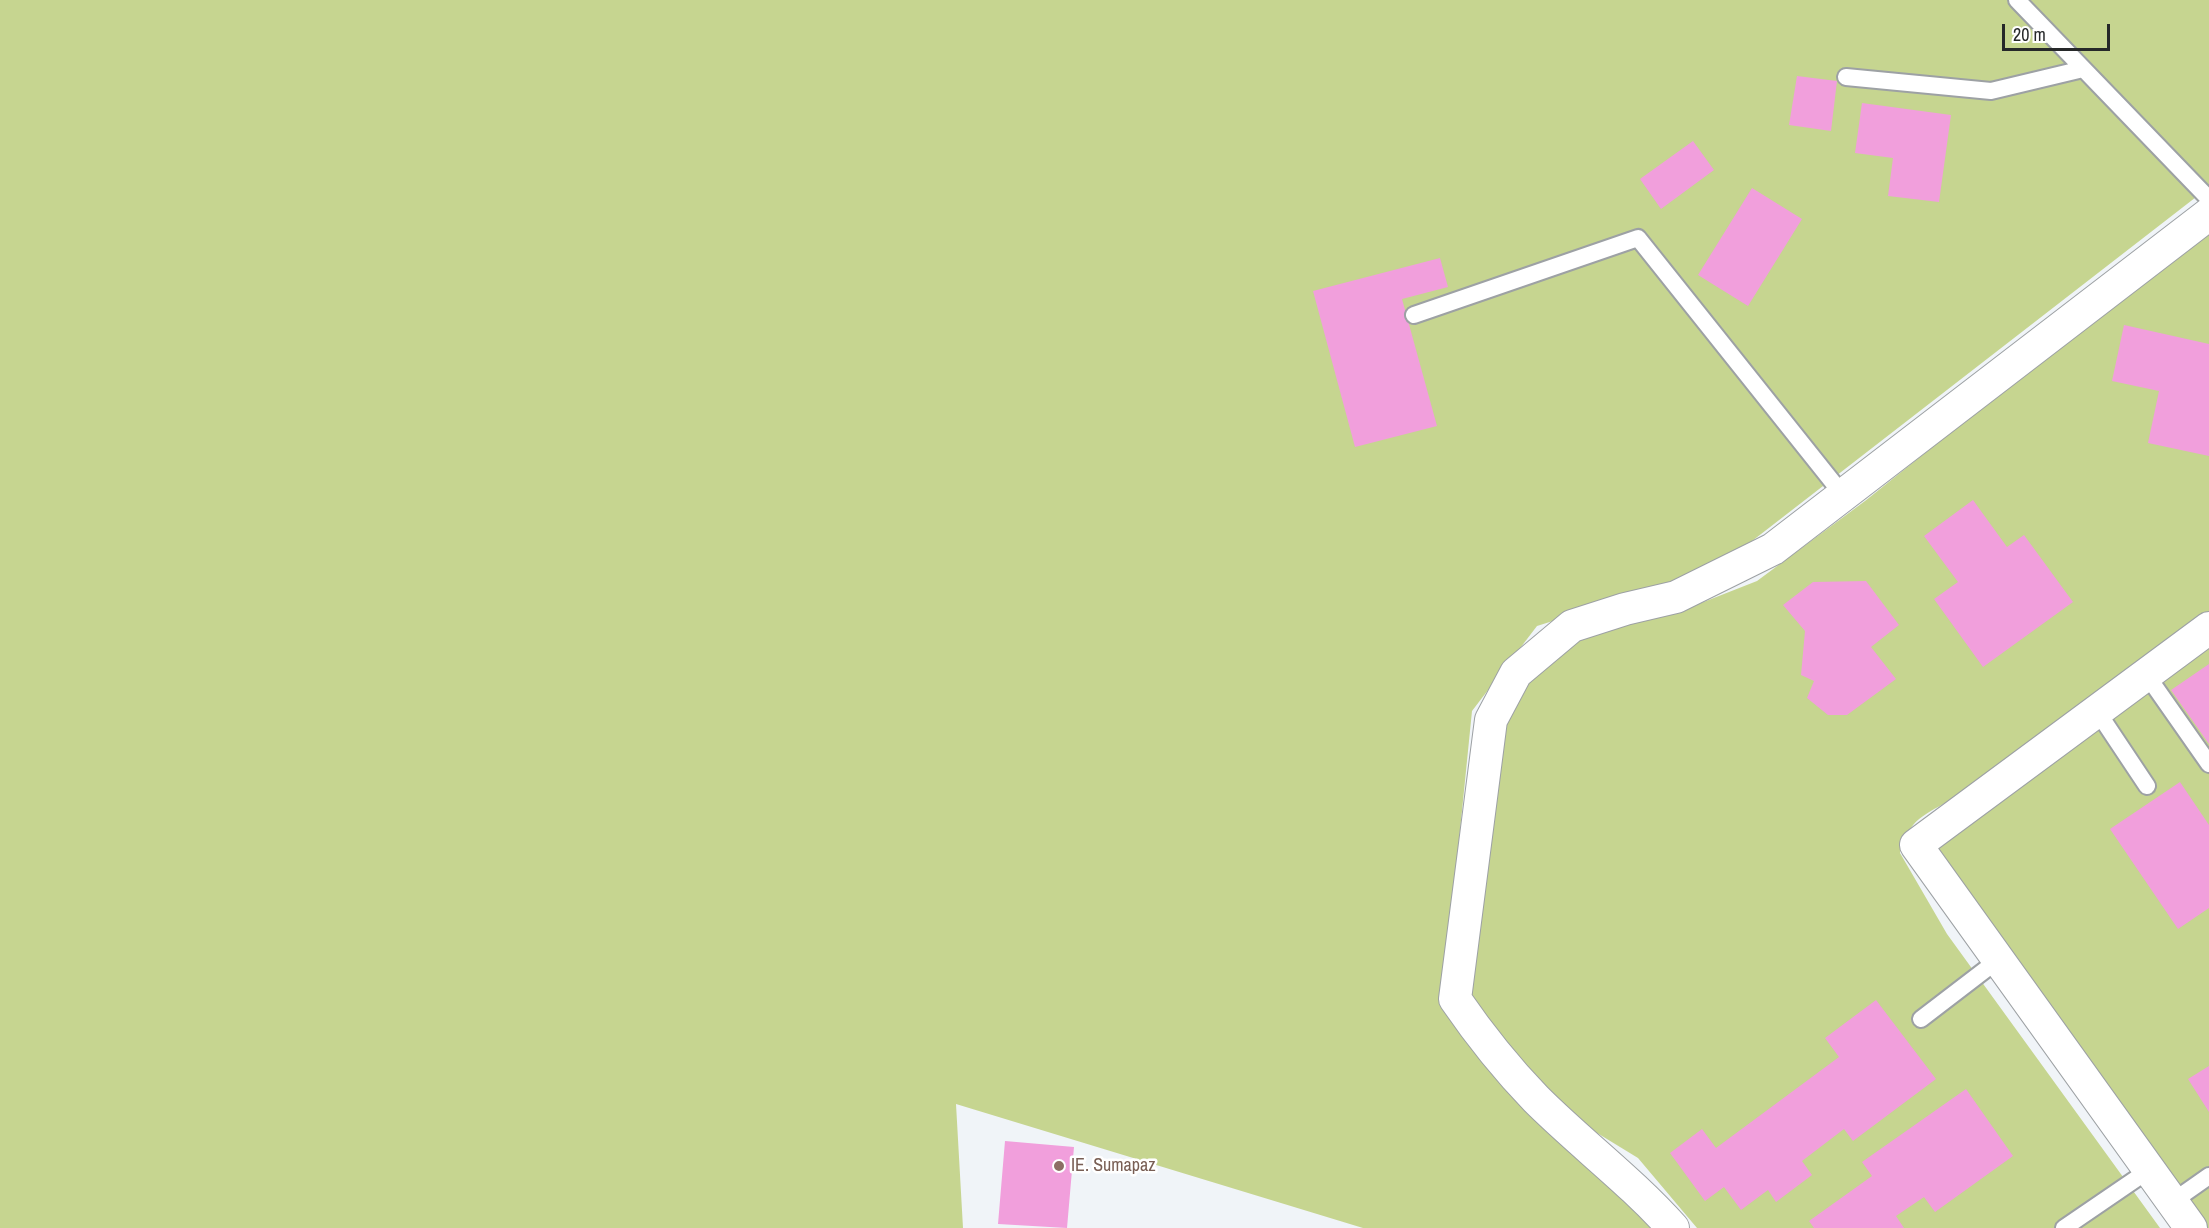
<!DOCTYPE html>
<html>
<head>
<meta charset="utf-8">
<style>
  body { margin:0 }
  #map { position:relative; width:2209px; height:1228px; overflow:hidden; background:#f0f4f8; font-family:"Archivo Narrow",sans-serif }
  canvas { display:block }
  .scale { position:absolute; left:2002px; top:24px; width:108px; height:27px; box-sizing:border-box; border:3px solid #262829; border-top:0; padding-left:8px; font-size:18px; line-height:21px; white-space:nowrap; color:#262829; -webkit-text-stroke:4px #fff; paint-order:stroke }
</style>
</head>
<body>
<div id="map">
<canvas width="2209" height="1228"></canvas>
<div class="scale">20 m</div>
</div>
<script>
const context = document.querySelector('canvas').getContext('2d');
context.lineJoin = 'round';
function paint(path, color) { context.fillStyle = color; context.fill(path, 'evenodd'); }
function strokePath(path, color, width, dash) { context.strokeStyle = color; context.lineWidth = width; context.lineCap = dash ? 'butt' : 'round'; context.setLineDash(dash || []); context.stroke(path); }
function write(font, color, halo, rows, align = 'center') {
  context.font = font + ' "Archivo Narrow",sans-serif'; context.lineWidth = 5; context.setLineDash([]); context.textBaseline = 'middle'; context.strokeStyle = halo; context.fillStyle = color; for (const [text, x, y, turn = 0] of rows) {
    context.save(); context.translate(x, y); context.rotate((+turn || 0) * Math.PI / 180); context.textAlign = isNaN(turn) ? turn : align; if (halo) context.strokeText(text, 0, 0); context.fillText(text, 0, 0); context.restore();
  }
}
paint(new Path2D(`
  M0,0H2209V187L1743,548L1676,582L1537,626L1472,711L1443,1000L1657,1228H1363L956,1104L963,1228H0Z
  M2209,232V617L1954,798C1925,815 1909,818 1900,853L1947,934L2160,1228H1697L1638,1158L1584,1125L1528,1069L1470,999L1504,722L1519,683L1592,631L1696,605L1757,581L1865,501L2095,317Z
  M2209,639V1228H2201L1925,844Z`), '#c6d590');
paint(new Path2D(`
  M1797,76L1837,81L1831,131L1789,125Z
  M1862,103L1951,115L1939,202L1888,196L1893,158L1855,153Z
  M1693,141L1714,170L1661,209L1640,179Z
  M1752,188L1802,219L1748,306L1698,275Z
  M1440,258L1448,287L1402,299L1437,426L1355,447L1313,291Z
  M2124,325L2209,344V456L2148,443L2159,391L2112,381Z
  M1973,500L2007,547L2024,535L2073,602L1983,667L1934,599L1958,582L1924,536Z
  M1866,581L1899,625L1871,647L1896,679L1847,715H1828L1807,698L1814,681L1801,675L1805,631L1783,605L1813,582Z
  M2209,664V744L2171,690Z
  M2180,782L2209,825V908L2178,929L2110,829Z
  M1876,1000L1936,1079L1853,1141L1844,1129L1802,1161L1812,1175L1776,1202L1768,1190L1741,1210L1724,1187L1705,1201L1670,1153L1702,1129L1716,1148L1839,1057L1825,1038Z
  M2209,1066V1112L2188,1079Z
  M1966,1089L2013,1156L1935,1212L1924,1197L1896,1216L1904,1228H1814L1809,1221L1872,1176L1862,1162Z
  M1005,1141L1074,1147L1067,1228L998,1224Z`), '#f19fdc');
const lane = new Path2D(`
  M2017,0L2209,199
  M1846,77L1991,91L2083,69
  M1414,315L1638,238L1843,495
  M2146,674L2209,764
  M2097,711L2147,786
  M1921,1019L1998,960
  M2172,1202L2209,1176
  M2064,1228L2149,1170`);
const street = new Path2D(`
  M1673,1228C1631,1181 1580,1143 1536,1099C1506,1068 1479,1034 1455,999L1491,720L1516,673L1572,626L1625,609L1676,597L1773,549L2209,214
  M2191,1228L1916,845L2209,628`);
strokePath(lane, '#9da1a4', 20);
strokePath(street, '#9da1a4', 34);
strokePath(lane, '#fff', 16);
strokePath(street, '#fff', 32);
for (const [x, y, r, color] of [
  [1059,1166,6,"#8d6e63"]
]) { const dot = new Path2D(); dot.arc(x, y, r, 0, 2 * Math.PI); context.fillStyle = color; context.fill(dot); strokePath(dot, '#fff', 2); }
write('18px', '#785e54', '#fff', [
  ["IE. Sumapaz",1071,1166]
], 'left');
</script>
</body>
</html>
